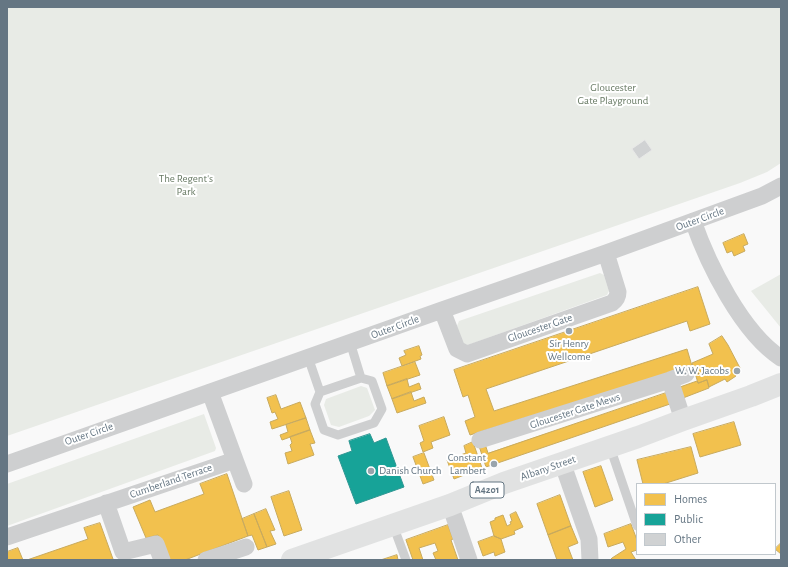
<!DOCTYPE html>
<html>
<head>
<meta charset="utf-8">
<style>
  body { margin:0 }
  #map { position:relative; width:788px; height:567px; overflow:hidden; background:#f9f9f9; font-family:"Alegreya Sans",sans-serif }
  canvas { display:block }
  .frame { position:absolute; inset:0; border:8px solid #657683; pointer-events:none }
  .legend { position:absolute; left:636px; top:483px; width:140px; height:72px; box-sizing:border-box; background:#fff; border:1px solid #c1c8cd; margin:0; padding:5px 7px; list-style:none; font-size:12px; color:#657683 }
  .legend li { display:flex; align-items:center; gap:8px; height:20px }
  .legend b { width:20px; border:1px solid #c1c8cd }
</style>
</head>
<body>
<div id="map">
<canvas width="788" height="567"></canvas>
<div class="frame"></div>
<ul class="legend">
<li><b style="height:11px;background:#f2c14e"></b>Homes</li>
<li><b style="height:11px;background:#17a398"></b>Public</li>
<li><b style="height:11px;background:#d0d2d3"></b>Other</li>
</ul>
</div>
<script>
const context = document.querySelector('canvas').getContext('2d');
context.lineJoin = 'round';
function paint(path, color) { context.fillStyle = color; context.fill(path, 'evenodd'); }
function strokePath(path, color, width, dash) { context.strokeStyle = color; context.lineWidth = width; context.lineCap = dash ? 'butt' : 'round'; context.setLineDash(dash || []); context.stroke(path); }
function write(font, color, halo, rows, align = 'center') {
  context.font = font + ' "Alegreya Sans",sans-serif'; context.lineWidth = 4; context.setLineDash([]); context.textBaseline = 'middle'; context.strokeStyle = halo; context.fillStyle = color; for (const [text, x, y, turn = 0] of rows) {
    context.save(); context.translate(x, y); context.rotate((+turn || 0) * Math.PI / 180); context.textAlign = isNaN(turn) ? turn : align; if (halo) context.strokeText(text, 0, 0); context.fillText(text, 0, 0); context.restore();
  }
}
paint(new Path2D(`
  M7,7H781V163L767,172L740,183L7,436Z
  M600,273L604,275L609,291L607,295L468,345L463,344L457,326L459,321Z
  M781,274V328L751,291Z
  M361,386L367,388L375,410L369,416L339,427L331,425L324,405L326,399Z
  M204,414L216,448L215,451L7,526V484Z`), '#e8ebe6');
const homes = new Path2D(`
  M744,234L748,244L743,246L745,251L734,256L732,251L727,253L723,243Z
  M698,287L710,324L690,331L687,321L486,389L494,411L687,349L692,366L470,435L465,421L475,417L468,395L463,397L454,370Z
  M722,336L728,345L740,368L734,373L736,376L727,382L725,379L709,387L707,380L698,383L692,363L713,354L709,344Z
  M419,346L422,355L420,356L421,359L402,366L399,358L406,355L404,351Z
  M415,362L420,375L387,386L383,373Z
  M407,379L409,387L419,383L421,389L392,399L387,386Z
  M707,380L709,388L683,398L680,387L697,381L698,383Z
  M411,392L414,401L424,397L426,403L397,413L392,399Z
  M666,393L670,404L486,467L479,446L485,444L488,453Z
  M276,395L281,409L300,402L306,418L272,429L270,422L278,419L275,412L272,413L267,398Z
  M444,417L450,435L431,442L433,448L423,452L420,443L424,441L419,426Z
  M306,418L310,430L282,440L280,435L288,432L286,425Z
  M734,422L741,445L700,457L693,434Z
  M310,430L315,443L310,444L314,455L288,464L285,453L292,451L290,445L292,443L290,437Z
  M473,442L482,468L454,479L447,460L466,453L464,446Z
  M691,447L698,473L663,484H643L637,460Z
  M424,453L434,480L423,484L413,457Z
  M601,466L613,500L595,507L583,472Z
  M227,474L248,536L185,560H168L158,535L146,538L133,507L150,500L155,512L204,494L200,484Z
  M289,491L302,530L284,536L271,497Z
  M560,495L571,526L548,535L537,504Z
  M266,509L275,530L270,531L276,544L267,547L254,514Z
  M516,512L523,527L514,531L515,534L501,539L494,536L490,522L495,520V518L503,515L507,526L511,524L510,522L512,521L510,515Z
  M254,514L267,547L258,550L252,535L248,536L242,519Z
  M100,523L113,559L109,560H27L88,539L84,528Z
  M631,524L637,540V550L631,552L636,560H610L612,558L626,549L623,542L608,547L604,534Z
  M448,525L453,539L451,540L458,560H436L433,553L438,551L435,543L419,548L423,560H413L406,540Z
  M571,526L578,543L568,547L573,560H557L548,535Z
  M494,536L501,539L505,552L495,556L494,552L483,556L478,542Z
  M781,543V554L775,549Z
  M18,548L23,560H7V552Z
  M397,555L398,560H381Z`);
paint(homes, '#f2c14e');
strokePath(homes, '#c8aa5e', 1);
const public = new Path2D(`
  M370,434L374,443L386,438L404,487L356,504L338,456L352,451L349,441Z`);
paint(public, '#17a398');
strokePath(public, '#2e9692', 1);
const building = new Path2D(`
  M645,140L652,150L639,159L632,149Z`);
paint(building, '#d0d2d3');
strokePath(building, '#e8e8e8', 1);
strokePath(new Path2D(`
  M308,357L320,392L315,404L324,430L338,435L374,423L382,409L372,381L361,378L350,342
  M320,392L361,378
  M610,447L637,526
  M393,525L406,560`), '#cecfd0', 9);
strokePath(new Path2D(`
  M693,221C708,264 742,333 781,358
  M442,310L457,349L467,354L612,303C616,300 618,297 618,292L606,253
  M670,380L683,420
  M480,440L670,380L686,374
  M235,460L244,484
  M562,462L589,539L590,560
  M7,464L442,310L606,253L762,196L781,186
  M106,503L123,552L156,544L162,560
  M450,505L469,560
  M7,537L235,460L210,392
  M206,560L246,547`), '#cecfd0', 17);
strokePath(new Path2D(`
  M292,560L450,505L504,483L638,437L683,420L751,396L781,384`), '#e1e2e2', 22);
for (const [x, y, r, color] of [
  [569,331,4,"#99a4ac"],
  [737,371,4,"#99a4ac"],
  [494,464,4,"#99a4ac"],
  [371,471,4,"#99a4ac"]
]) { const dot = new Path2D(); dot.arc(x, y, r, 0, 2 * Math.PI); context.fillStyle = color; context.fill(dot); strokePath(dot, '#fff', 1.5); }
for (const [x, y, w] of [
  [487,490,34]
]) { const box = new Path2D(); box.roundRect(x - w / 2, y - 8, w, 16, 3); context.fillStyle = '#fff'; context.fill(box); strokePath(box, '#657683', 1); }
write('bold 10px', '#657683', null, [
  ["A4201",487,490]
]);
write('11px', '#687a64', '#fff', [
  ["Gloucester",613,88],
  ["Gate Playground",613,101],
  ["The Regent's",186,179],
  ["Park",186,192]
]);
write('11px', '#657683', '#fff', [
  ["Outer Circle",700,219,-20],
  ["Outer Circle",395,327,-20],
  ["Gloucester Gate",540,328,-19],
  ["Gloucester Gate Mews",575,411,-18],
  ["Outer Circle",89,434,-19],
  ["Albany Street",548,468,-19],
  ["Cumberland Terrace",171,481,-19]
]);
write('11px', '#657683', '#fff', [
  ["Sir Henry",569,344,"center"],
  ["Wellcome",569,357,"center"],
  ["W. W. Jacobs",729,371],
  ["Constant",486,458],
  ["Lambert",486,471],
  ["Danish Church",379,471,"left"]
], 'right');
</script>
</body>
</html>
